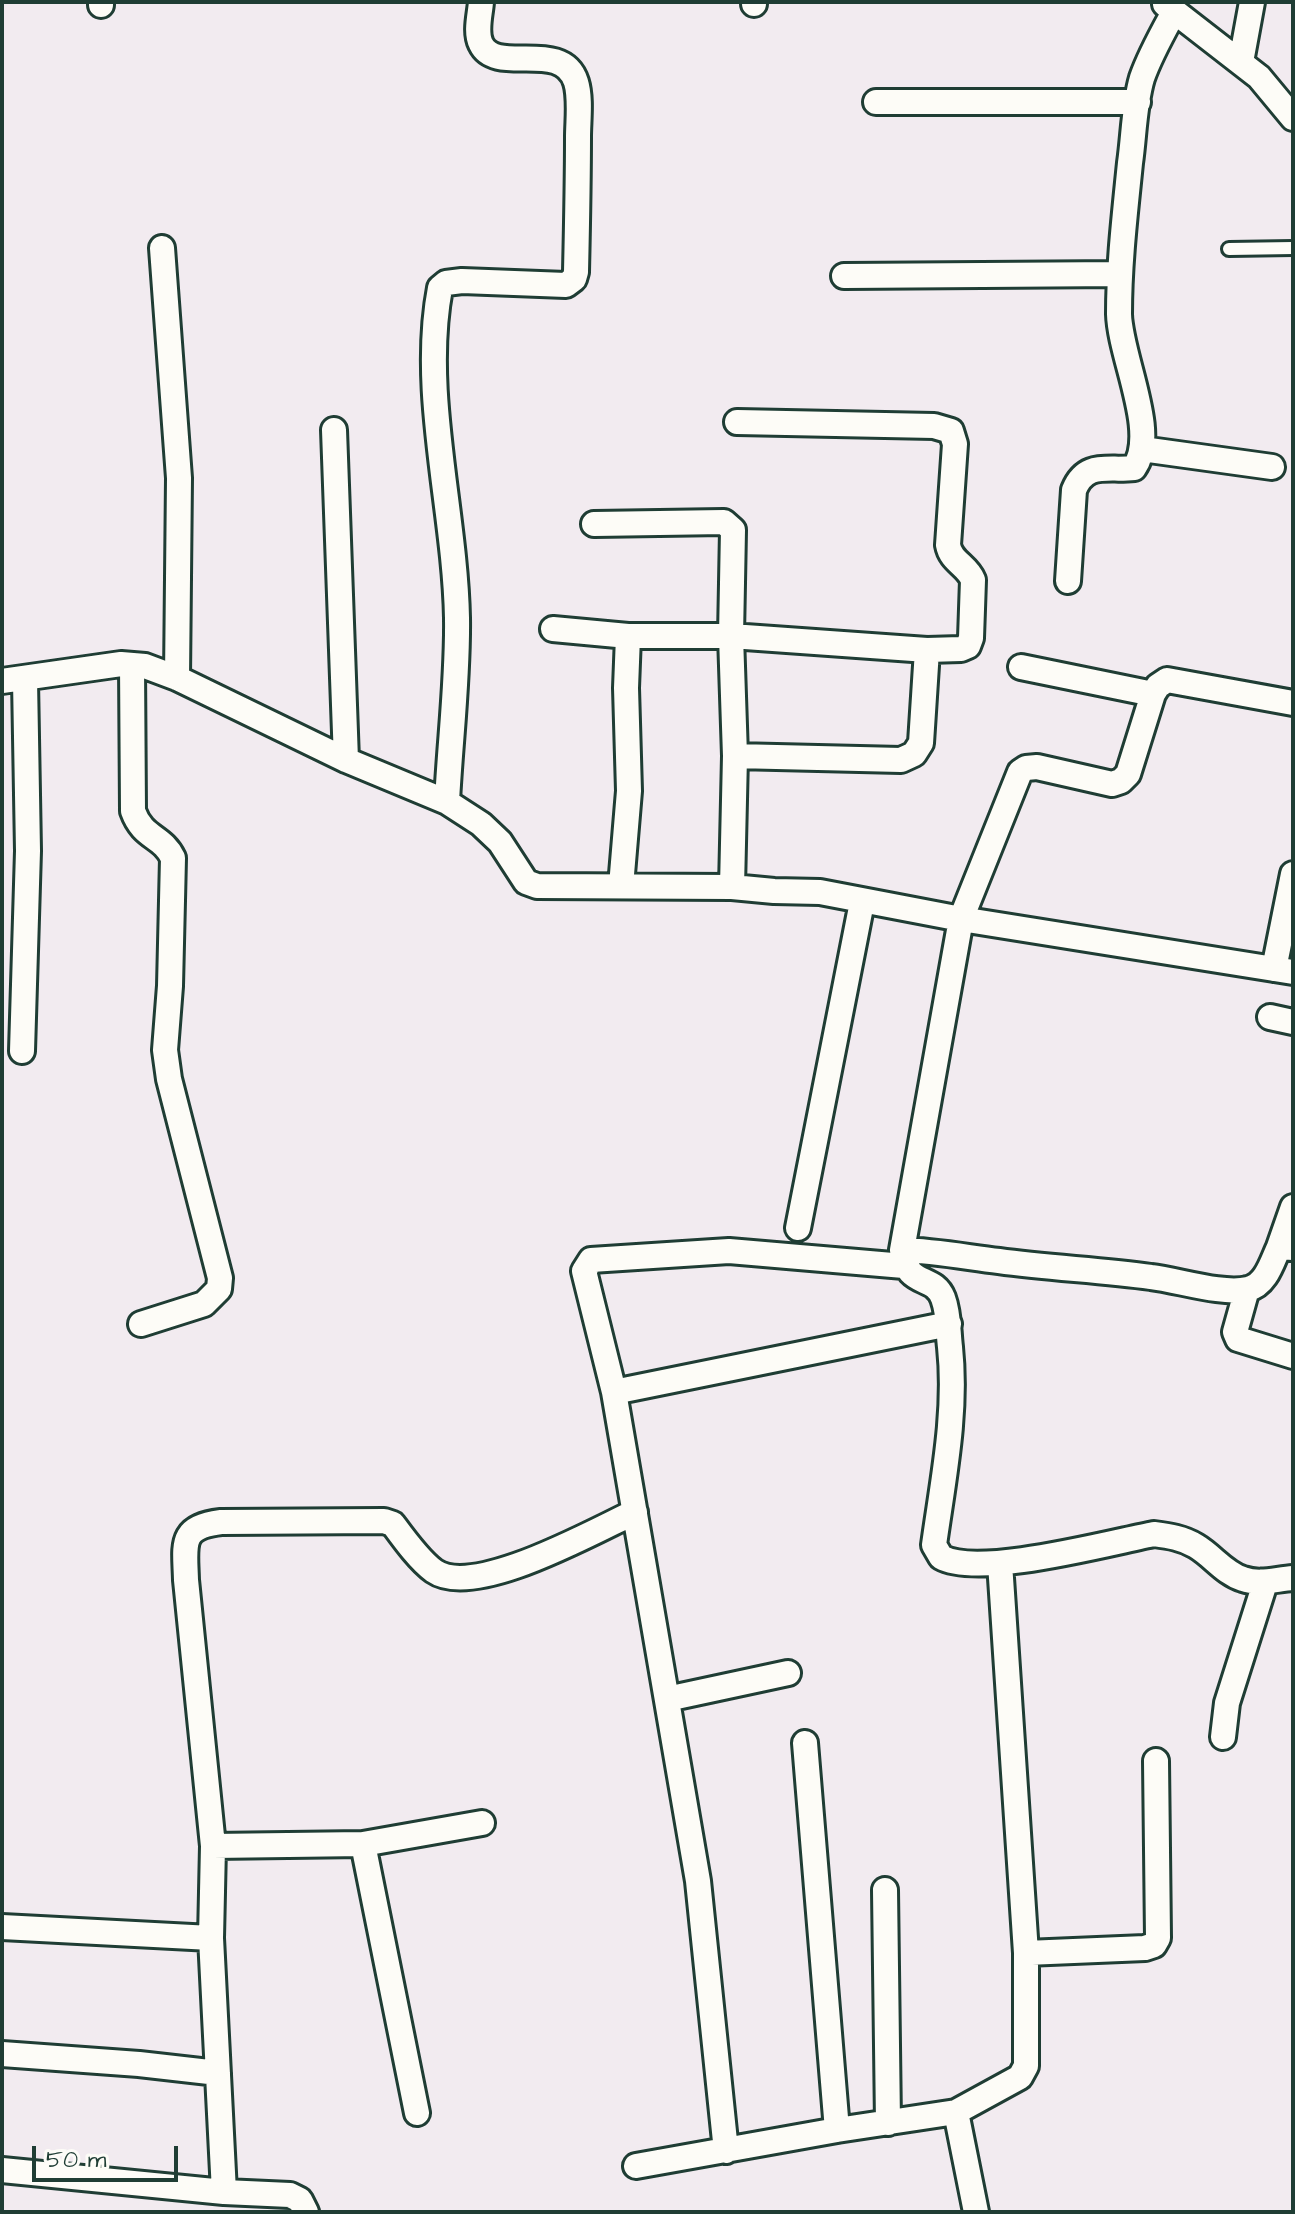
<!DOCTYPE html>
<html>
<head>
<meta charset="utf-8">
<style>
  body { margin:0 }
  #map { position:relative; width:1295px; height:2214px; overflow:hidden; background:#f2ebf0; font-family:"Architects Daughter",sans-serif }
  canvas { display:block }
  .frame { position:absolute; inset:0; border:4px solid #1f3d34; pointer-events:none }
  .scale { position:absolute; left:32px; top:2146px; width:146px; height:36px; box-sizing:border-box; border:4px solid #1f3d34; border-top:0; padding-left:10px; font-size:24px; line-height:28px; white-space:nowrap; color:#1f3d34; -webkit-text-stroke:6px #fdfcf7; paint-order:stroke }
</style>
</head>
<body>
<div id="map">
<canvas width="1295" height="2214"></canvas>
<div class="frame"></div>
<div class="scale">50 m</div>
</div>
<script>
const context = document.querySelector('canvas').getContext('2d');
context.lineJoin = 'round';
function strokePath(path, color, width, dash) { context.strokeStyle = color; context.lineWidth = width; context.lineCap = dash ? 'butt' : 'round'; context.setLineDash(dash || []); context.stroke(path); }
const service = new Path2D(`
  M1229,249L1293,248`);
const minor = new Path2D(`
  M754,4V2
  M1165,4L1259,77L1293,118
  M101,5V2
  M1241,62L1252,2
  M876,102H1138
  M162,248L179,478L177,678
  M844,276L1120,274
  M334,430L346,760
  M1142,449L1272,467
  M594,524L724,522L733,530L731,636H628L626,688L629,791L621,886
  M1068,581L1074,490C1086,461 1107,471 1134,468C1159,433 1120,357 1119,314C1119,263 1125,213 1130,163C1134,135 1134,105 1142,78C1150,55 1162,34 1174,12
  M553,629L628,636
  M132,665L133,811C143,839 162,835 173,858L170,986L165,1050L169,1079L220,1278L219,1289L204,1304L141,1324
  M1021,667L1153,694
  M2,681L121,664L145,666L177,678L346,760L447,802L481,824L500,842L526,882L537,886L732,887L774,891L820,892L961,919L1293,972
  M1293,703L1167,680L1158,686L1153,694L1128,774L1121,781L1112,784L1037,767L1026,768L1020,772L961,919L902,1250C907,1289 933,1273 943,1298C949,1314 948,1331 950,1347C957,1413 943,1480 934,1545L941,1557C978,1578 1108,1543 1154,1534C1169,1536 1183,1538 1196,1546C1213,1556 1224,1573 1243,1579C1260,1585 1276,1579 1293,1578
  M735,756L901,760L914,754L921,743L927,650
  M447,802C450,741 458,679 457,618C455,511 420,393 440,288L446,283L462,281L566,285L574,279L576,272C577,227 578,182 578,137C578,121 581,98 576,82C562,38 496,76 481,44C475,32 480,15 481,2
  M732,887L735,756L731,636L927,650L961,649L968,646L971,638L973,580C967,565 951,562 948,545L955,444L951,431L934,426L737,422
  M1274,969L1293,874
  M1270,1017L1293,1022
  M22,1051L28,851L25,680
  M798,1228L862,902
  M1279,1247L1293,1207
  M902,1250C935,1251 966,1257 999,1261C1049,1268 1101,1270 1151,1277C1178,1280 1222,1295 1248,1289C1266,1285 1272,1262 1279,1247L1293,1248
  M1247,1289L1235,1332L1238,1339L1293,1356
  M614,1392L584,1271L591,1260L729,1251L904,1266
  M1000,1563L1026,1953
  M667,1699L788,1673
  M1223,1737L1227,1703L1265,1583
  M805,1743L837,2130
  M363,1844L482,1823
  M213,1846L186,1580C185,1544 179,1527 221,1522L384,1521L393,1524C404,1539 419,1560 434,1571C474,1599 594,1531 635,1512
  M885,1890L888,2123
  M2,1927L211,1938
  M2,2054L139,2064L218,2073
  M726,2151L698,1881L614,1392L949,1324
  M636,2166L837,2130L956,2112
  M2,2170L224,2192L290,2195L300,2200L306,2212
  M224,2192L211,1938L213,1846L363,1844L417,2113
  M976,2212L956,2112L1020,2077L1026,2066V1953L1145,1948L1154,1945L1158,1938L1156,1761`);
strokePath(service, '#1f3d34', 18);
strokePath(minor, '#1f3d34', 30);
strokePath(service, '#fdfcf7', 12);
strokePath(minor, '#fdfcf7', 24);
</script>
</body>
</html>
